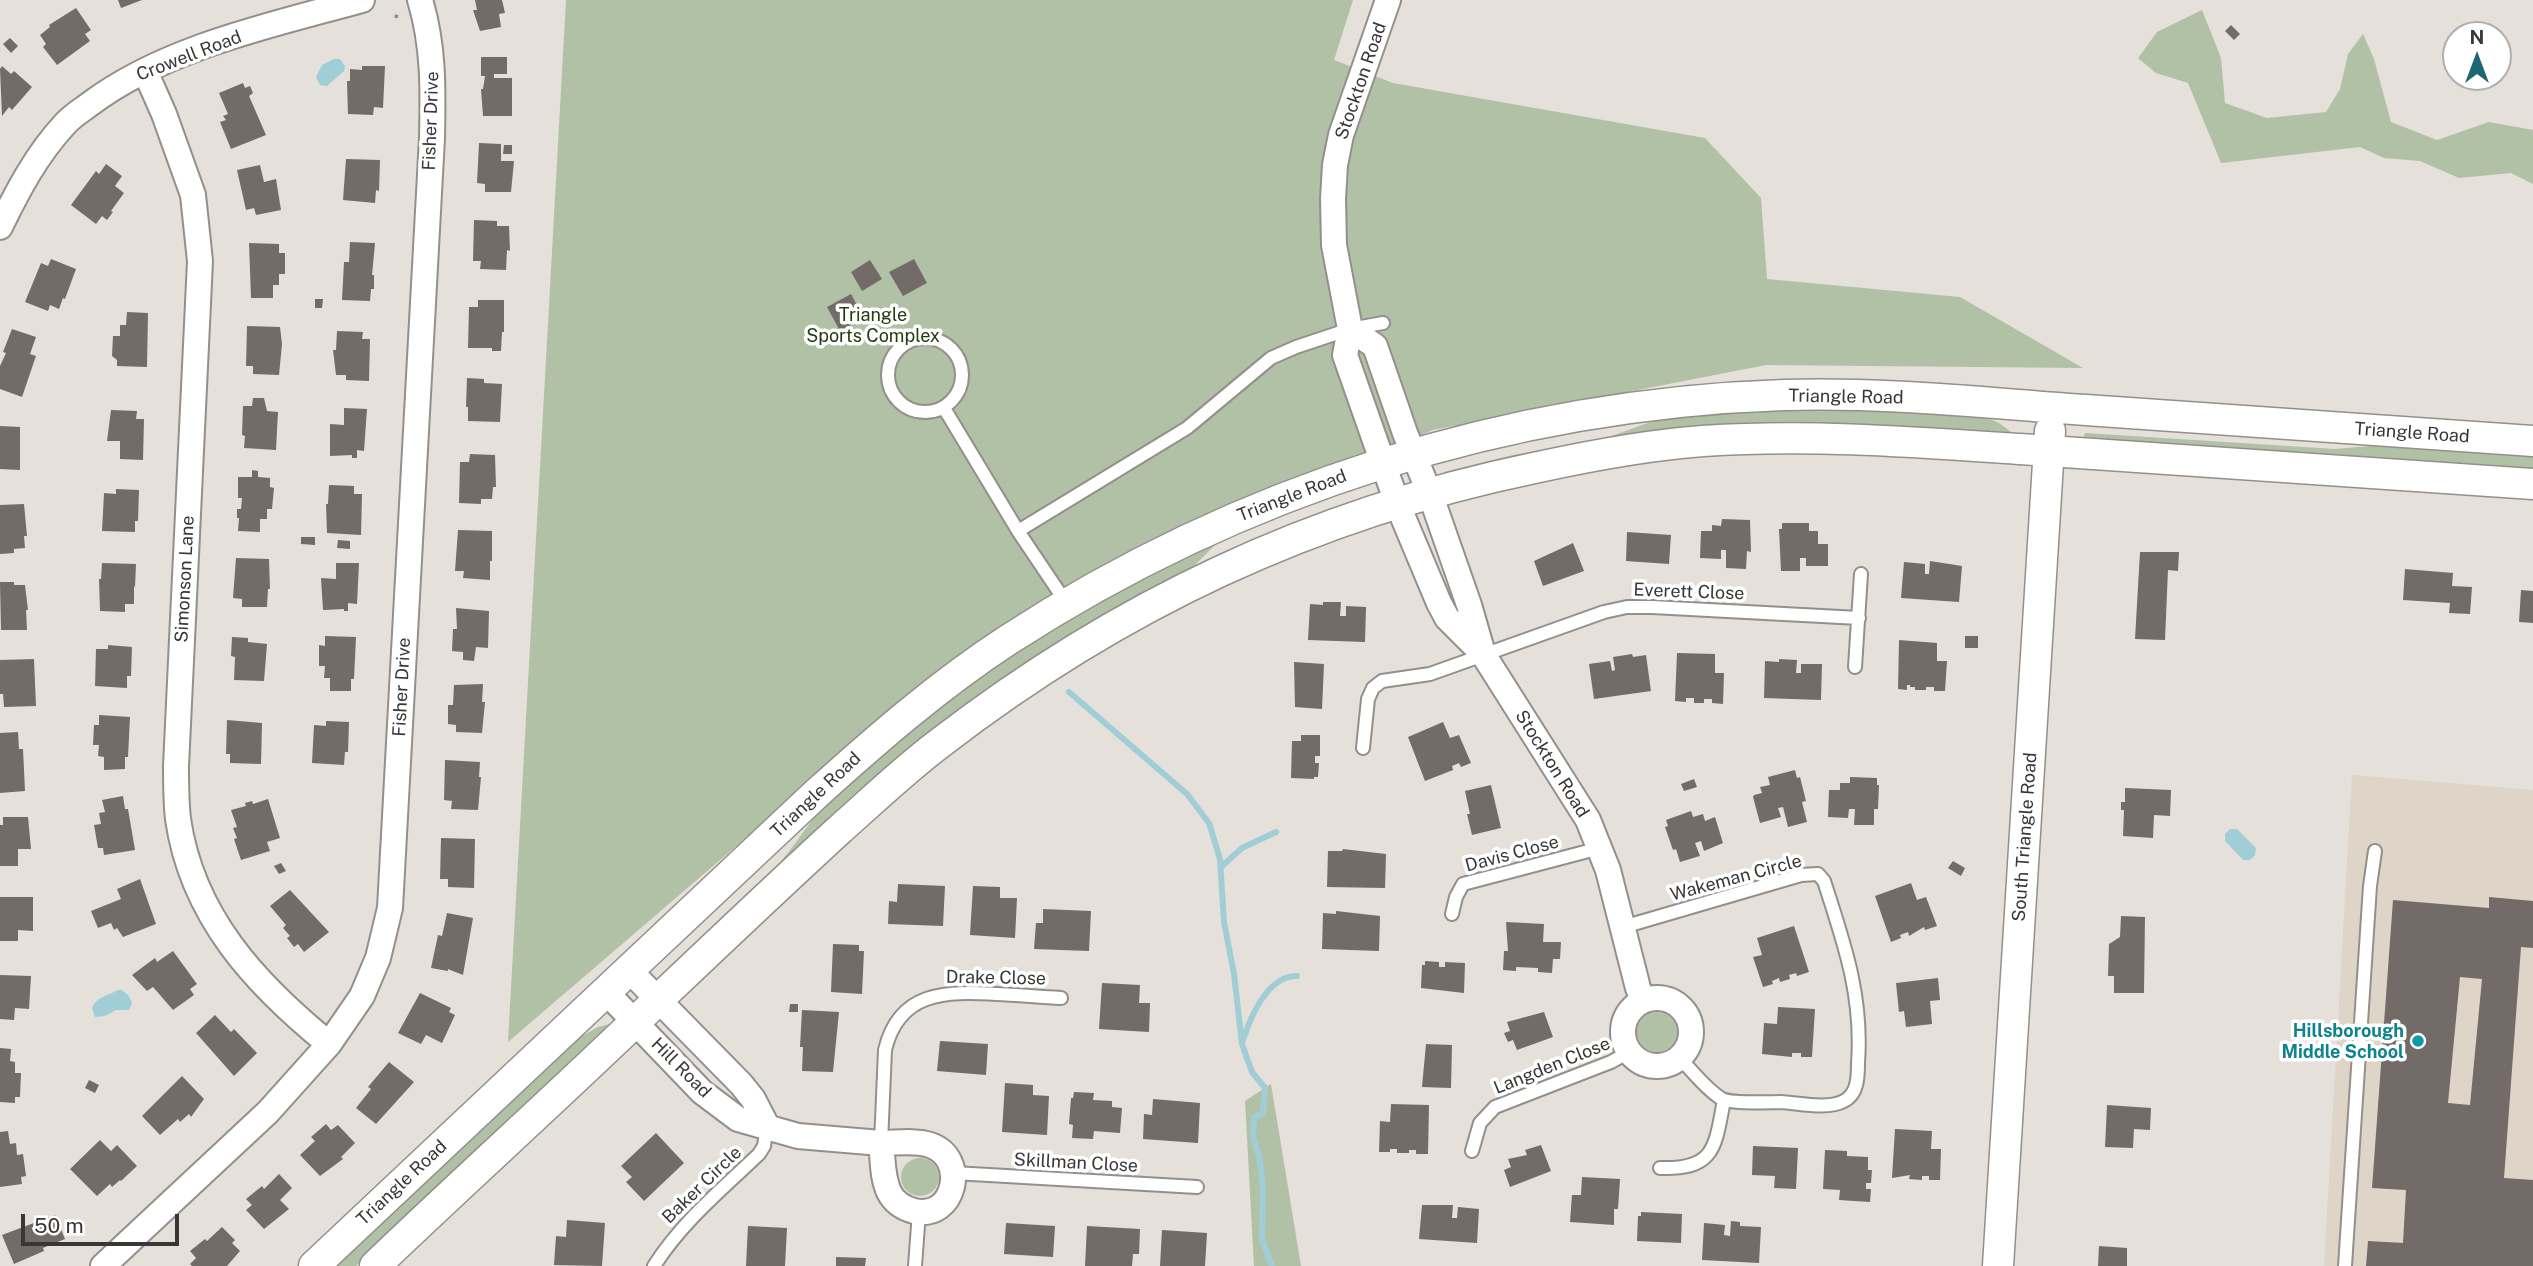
<!DOCTYPE html>
<html>
<head>
<meta charset="utf-8">
<style>
  body { margin:0 }
  #map { position:relative; width:2533px; height:1266px; overflow:hidden; background:#e5e0da; font-family:"Public Sans",sans-serif }
  canvas { display:block }
  .north { position:absolute; left:2442px; top:21px; width:70px; height:70px; box-sizing:border-box; background:#fff; border:2px solid #b0afae; border-radius:50%; rotate:0deg; font-size:19px; font-weight:700; line-height:28px; text-align:center; color:#393735 }
  .north::after { content:''; display:block; margin:auto; width:24px; height:32px; background:#1d6673; clip-path:polygon(50% 0,100% 100%,50% 72%,0 100%) }
  .scale { position:absolute; left:21px; top:1214px; width:158px; height:32px; box-sizing:border-box; border:4px solid #393735; border-top:0; padding-left:9px; font-size:21px; line-height:24px; white-space:nowrap; color:#393735; -webkit-text-stroke:5px #fff; paint-order:stroke }
</style>
</head>
<body>
<div id="map">
<canvas width="2533" height="1266"></canvas>
<div class="north">N</div>
<div class="scale">50 m</div>
</div>
<script>
const context = document.querySelector('canvas').getContext('2d');
context.lineJoin = 'round';
function paint(path, color) { context.fillStyle = color; context.fill(path, 'evenodd'); }
function strokePath(path, color, width, dash) { context.strokeStyle = color; context.lineWidth = width; context.lineCap = dash ? 'butt' : 'round'; context.setLineDash(dash || []); context.stroke(path); }
function write(font, color, halo, rows, align = 'center') {
  context.font = font + ' "Public Sans",sans-serif'; context.lineWidth = 7; context.setLineDash([]); context.textBaseline = 'middle'; context.strokeStyle = halo; context.fillStyle = color; for (const [text, x, y, turn = 0] of rows) {
    context.save(); context.translate(x, y); context.rotate((+turn || 0) * Math.PI / 180); context.textAlign = isNaN(turn) ? turn : align; if (halo) context.strokeText(text, 0, 0); context.fillText(text, 0, 0); context.restore();
  }
}
paint(new Path2D(`
  M2352,775L2533,790V1266H2324Z`), '#ded4c8');
paint(new Path2D(`
  M566,0H1353L1334,60L1393,83L1705,138L1761,198L1767,279L1960,297L2083,368L1766,365L1433,430L1081,577L868,733L508,1042Z
  M2202,10L2221,58L2225,103L2267,118L2326,112L2340,89L2348,54L2363,34L2374,59L2391,122L2437,140L2489,122L2533,130V184L2511,173L2459,178L2420,161L2384,158L2360,147L2221,163L2188,83L2156,73L2138,58L2157,32Z
  M1859,407L1986,417L1999,423L2014,434L1929,430L1443,475L1444,472L1513,455L1603,439L1659,419L1683,413Z
  M2085,433L2335,449L2395,444L2533,453V472L2083,439Z
  M1369,482L1370,485L1314,502L1234,535L1216,544L1185,575L1032,660L923,740L798,852L667,976L665,974C700,940 739,908 772,872C796,846 813,814 838,789C873,755 913,724 952,695C1078,603 1219,526 1369,482Z
  M1637 1032a20 20 0 1 1 40 0a20 20 0 1 1-40 0Z
  M614,1023V1026L356,1266H332L563,1047L598,1027Z
  M1271,1084L1301,1266H1254L1245,1101Z
  M901 1177a19 19 0 1 1 38 0a19 19 0 1 1-38 0Z`), '#b0c1a6');
paint(new Path2D(`
  M334,59H340L345,66L344,71L327,86L320,85L316,77L322,65Z
  M2230,829H2237L2256,848L2255,855L2250,860H2243L2225,841V834Z
  M118,990H122L129,996L132,1003L129,1010H116L105,1016L95,1017L92,1008C96,997 109,995 118,990Z`), '#a1ced6');
strokePath(new Path2D(`
  M1069,692L1187,794L1209,823L1220,859L1224,922L1234,974L1242,1044L1252,1072L1265,1088L1263,1113L1254,1117L1253,1137L1260,1160L1263,1190L1262,1240L1272,1266
  M1221,867L1242,848L1276,832
  M1243,1040C1251,1016 1267,976 1297,976`), '#a1ced6', 6);
paint(new Path2D(`
  M118,0H142L121,8Z
  M475,0H502L505,13L499,14L501,27L480,31L473,10H477Z
  M76,8L91,30L85,34L90,41L57,65L43,47L46,44L40,35L50,27L49,25Z
  M2231,25L2240,34L2234,40L2225,31Z
  M10,38L18,46L11,53L3,44Z
  M481,57H507V74H494V78H512V116H483L481,89H483L485,76H481Z
  M2,66L11,74L14,71L32,87L12,110L9,107L2,116L0,69Z
  M362,66H385L383,108L374,107L373,115L348,114L347,81H350V69L362,70Z
  M243,83L245,88L250,86L253,93L249,96L266,135L231,149L220,122L226,120L223,116L228,114L219,93Z
  M479,143L501,144V161H514L511,192H485V184L477,183Z
  M504,145H512V154H503Z
  M346,159L380,160L379,191L376,190L375,203L343,200Z
  M106,164L122,176L115,186L124,193L111,211L113,212L107,220L102,216L96,224L71,205L96,171L99,174Z
  M260,165L264,182L276,179L281,210L256,215L254,208L246,210L237,170Z
  M474,220L497,221V226H509L510,251L507,250L506,270L480,269L481,261H473Z
  M350,242L375,243L372,275H374V289H371L370,301L342,300L344,262H349Z
  M249,243L279,244V253H285V274H279V285H273V298H251Z
  M51,259L76,269L65,299L63,298L59,309L50,305L48,311L25,302L41,263L48,266Z
  M914,259L927,283L903,296L889,272Z
  M870,260L882,279L862,291L851,272Z
  M851,294L864,318L840,331L827,307Z
  M315,299H323L322,308H315Z
  M478,300H504V332H502L501,351H492V348H468L469,307H478Z
  M127,312L148,313L147,367L117,366V360L112,356L113,336H120V325H126Z
  M247,326L280,327L282,344L279,375L253,374V366H246Z
  M12,329L36,337L30,354L36,356L22,397L0,389V366L6,353L3,352Z
  M337,331L363,332L362,339H370L369,381L346,380V375H336L333,350H336Z
  M467,378L484,379V383L502,384L500,422L468,421V407H466Z
  M253,398H264L267,411L278,412L276,450L244,448L245,436L242,435L243,406H252Z
  M344,408L367,409L364,451L357,450V458H352V455L330,456V424L344,425Z
  M111,410L137,411L136,419H144L143,460L120,459V441H107Z
  M0,426L20,427V470L0,469Z
  M470,454L495,455L496,487H493L492,499H481V504L459,503L460,462H469Z
  M252,470L258,471V477L270,478V487L274,488L272,509H267V519H260V532L238,531L239,518H237V509H241L242,498H238V477H252Z
  M329,485L354,486V494H362L361,535L327,533L326,504H328Z
  M116,489L139,490L138,521H135V532L102,531L104,493L116,494Z
  M24,504L27,536H24L25,548L14,549V553L0,554V505Z
  M1722,519L1750,520L1751,552L1747,551L1746,569L1726,568V550H1721V559L1700,558L1701,531H1712V525L1721,526Z
  M1782,523H1809V531H1818V544H1828V566H1806V558H1800V571H1781L1779,529H1782Z
  M458,530L492,531V561H490V580L463,578L464,571H455Z
  M1627,532L1671,535L1669,564L1626,561Z
  M301,537H315V545L301,544Z
  M338,540L350,541V549L337,548Z
  M1573,543L1584,571L1543,586L1534,561Z
  M2140,552H2179L2178,571L2168,570L2165,640L2135,639Z
  M236,558L269,559L270,589H268L267,607H242V599L233,598Z
  M1930,561L1962,566L1959,602L1901,598L1904,562L1925,564V574H1929Z
  M102,563L136,564L135,587L134,586V604H125V612L100,611L99,579H101Z
  M336,563H359L357,604L348,603V611H344V609L323,610L321,578L336,579Z
  M2405,569L2453,573L2452,586L2472,587L2470,614L2449,613L2450,603L2403,600Z
  M0,582H14V585H25L28,610H26L27,630H1Z
  M2521,590L2533,591V623L2519,622Z
  M1323,602H1341L1340,616H1346V606L1366,607L1365,642L1308,640L1310,604L1323,605Z
  M456,608L489,611L488,648L476,647L474,661L463,660V652L452,651L453,629H457Z
  M325,636L356,637L354,679H351V691H330V678H324L325,666H319V645L325,646Z
  M1965,636H1978V648H1965Z
  M232,637L248,638V642L267,644L264,681L234,680L235,657L231,656Z
  M1899,640L1937,643V661H1947L1945,691H1934V687H1926V690H1915V687H1910V685H1907V690L1898,689Z
  M108,645L132,647L131,676H127V688L95,686L96,649H108Z
  M1677,653L1715,654V673H1724L1723,704L1712,703V699H1704V703H1694V698H1686V702L1675,701Z
  M1632,654L1633,657L1646,655L1651,691L1594,699L1589,664L1610,661L1612,671L1615,670L1613,657Z
  M34,659L36,706L4,707L3,694H0V660Z
  M1779,659L1797,660L1796,673H1801V664H1822L1821,700L1764,698L1765,661L1779,662Z
  M1294,662L1324,664L1322,709L1295,707Z
  M483,684L482,702H485L482,733L456,732V725L448,724V705H453L454,685Z
  M99,715L130,717L128,757H125V769L104,770V757L98,756L99,745H93L94,725H99Z
  M227,720L262,723L261,764L230,763V754H226Z
  M326,721L349,722L348,752H345L344,765L312,763L314,725L326,726Z
  M1443,722L1450,738L1459,735L1471,763L1461,767L1459,763L1452,766L1453,770L1425,781L1408,737Z
  M18,732L19,749H23L25,791L0,793V733Z
  M1301,735H1320V756H1315V763H1319L1318,777H1314V779L1291,778L1292,741H1301Z
  M445,760L480,762L479,777H481L478,810L451,809L452,801L444,800Z
  M1795,770L1797,778L1800,777L1806,801L1802,802L1807,822L1788,827L1783,807L1778,808L1781,817L1760,823L1753,797L1754,795L1762,793L1760,787L1770,785L1768,777Z
  M1850,777L1877,778V785H1879L1878,809H1874V825H1854L1855,809H1849L1848,818L1828,817L1829,790H1840V783H1850Z
  M1694,779L1697,787L1684,791L1681,784Z
  M1491,785L1501,828L1472,835L1467,814H1470L1465,791Z
  M2125,788L2171,790L2170,816L2154,815L2153,838L2123,836L2124,810H2121V802H2125Z
  M123,796L125,809H128L135,850L104,855L103,848H98L94,825L101,824L99,813L105,812L102,800Z
  M268,799L280,838L267,842L270,851L241,860L234,839L237,838L233,828L237,827L231,810L246,806L245,803L252,801L253,804Z
  M1691,811L1693,817L1703,814L1705,821L1715,817L1723,843L1704,851L1701,841L1695,843L1700,856L1680,862L1676,849L1673,850L1665,827L1668,826L1666,820Z
  M3,817H28L31,849H18V866H0V825H3Z
  M441,838L475,839L474,888L448,887V879H440Z
  M1343,849L1386,854L1385,888L1327,887L1328,851H1342Z
  M1953,861L1965,868L1961,876L1948,868Z
  M281,863L286,871L279,874L274,866Z
  M140,879L156,924L123,937L117,928L114,930L111,923L98,928L91,911L121,899L117,889Z
  M1911,883L1917,900L1926,897L1937,926L1925,930L1924,927L1909,936L1908,932L1900,935L1901,938L1891,942L1875,896Z
  M898,884L945,886L943,926L888,924L889,901L897,902Z
  M973,886L1000,887V898H1017L1015,938L970,935Z
  M290,890L329,932L304,952L298,944L294,947L287,938L290,936L283,928L286,925L270,906Z
  M0,897H33V931L18,930V941H0Z
  M2489,897L2533,901V948L2521,947L2504,1178L2533,1180V1266H2366L2368,1241L2403,1243L2406,1190L2372,1188L2393,900L2489,908ZM2460,977L2482,979L2470,1105L2448,1103Z
  M1043,909L1091,911L1089,951L1034,949L1036,923H1043Z
  M1336,911L1380,916L1379,951L1322,949L1323,913L1336,914Z
  M447,913L473,918L463,975L448,969V971L431,968L438,935L442,936Z
  M2121,916L2145,917L2144,993H2114V976H2108L2109,944L2120,937Z
  M1506,922L1544,924L1543,942H1561L1560,959H1553L1552,973L1538,972V968L1516,967V971L1503,970L1504,951H1508Z
  M1794,926L1809,972L1797,976L1796,973L1789,975L1790,979L1780,982L1779,978L1772,981L1773,984L1763,987L1753,957L1762,955L1757,938Z
  M833,944L859,945V951H864L862,994L831,992Z
  M173,951L197,984L190,989L194,995L173,1010L153,987L147,991L132,975L155,958L157,962Z
  M1425,961L1439,962V967H1445V962L1465,963L1464,993L1421,988L1422,965H1425Z
  M0,975L31,976L29,1009L15,1008L14,1020L0,1019Z
  M1938,978L1940,1000L1930,1001L1932,1024L1906,1027L1904,1011L1899,1012L1896,983Z
  M1102,983L1140,985L1139,1003H1150L1149,1032L1099,1029Z
  M420,993L451,1008L449,1012L455,1015L442,1043L426,1035L421,1044L398,1033Z
  M790,1004H798V1012H789Z
  M1778,1007L1815,1009L1812,1057H1801V1053H1792V1057L1762,1054L1764,1023L1777,1024Z
  M802,1010L839,1012L833,1072L802,1071L803,1047H800Z
  M1544,1012L1553,1037L1517,1050L1513,1040L1508,1042L1504,1033L1510,1031L1507,1022Z
  M215,1015L231,1032L234,1029L257,1053L234,1076L196,1033Z
  M940,1041L988,1044L986,1075L937,1071Z
  M1426,1044L1452,1045L1451,1088L1422,1087Z
  M0,1048L11,1049L10,1061L15,1062V1073H21L20,1097H15V1103L0,1102Z
  M389,1062L414,1082L376,1124L356,1108L371,1089L368,1087Z
  M182,1076L204,1099L191,1117L189,1114L180,1122L178,1119L160,1135L142,1116Z
  M89,1080L99,1085L95,1093L85,1088Z
  M1005,1083L1033,1085V1095L1049,1096L1047,1135L1002,1132Z
  M1074,1092L1094,1093L1093,1100L1112,1101V1107L1122,1108L1120,1133L1094,1131L1093,1139L1072,1138L1073,1125L1069,1124L1071,1098H1073Z
  M1153,1099L1200,1103L1198,1143L1143,1139L1144,1114L1152,1115Z
  M1391,1104L1429,1105L1428,1154H1416V1150H1409V1153H1397V1149H1390V1152H1379L1380,1121L1390,1122Z
  M2107,1105L2151,1108L2150,1130L2134,1129L2133,1148L2105,1147Z
  M326,1124L331,1130L338,1125L355,1143L341,1157L343,1159L320,1176L300,1155L315,1141L311,1137Z
  M1895,1129L1932,1131L1931,1149H1941L1940,1180H1929V1176H1922V1180L1909,1179L1910,1175L1892,1178Z
  M8,1131L10,1144L16,1143L17,1155L23,1154L26,1176L21,1177L22,1184L0,1187V1132Z
  M656,1133L684,1163L644,1201L626,1182L632,1177L621,1166Z
  M100,1140L111,1151L117,1145L137,1166L121,1181L120,1180L112,1187L110,1184L97,1196L70,1169Z
  M1541,1145L1551,1171L1510,1187L1504,1170L1511,1167L1508,1159L1527,1155L1525,1150Z
  M1753,1146L1798,1148L1796,1189L1774,1188L1775,1176L1752,1175Z
  M1825,1150L1847,1151V1156L1868,1157V1170H1872L1871,1183H1866V1189H1871L1870,1202L1839,1200L1840,1190L1823,1189Z
  M279,1174L292,1188L280,1200L289,1209L264,1229L246,1210L252,1205L246,1199L262,1186L264,1189Z
  M1582,1177L1620,1179L1618,1209H1614V1225L1570,1222L1572,1195H1581Z
  M1422,1205H1453L1452,1218H1457L1458,1207L1479,1209L1477,1243L1419,1239Z
  M1641,1212L1682,1214L1681,1243L1637,1241L1638,1216H1641Z
  M55,1215L65,1239L43,1248L44,1251L14,1264L2,1235Z
  M567,1220L605,1223L602,1266L554,1265L556,1236L566,1237Z
  M1731,1221L1740,1222V1226L1761,1227L1759,1263L1702,1260L1704,1223L1725,1225L1724,1235L1730,1236Z
  M1006,1223L1055,1226L1053,1257L1004,1254Z
  M748,1226L787,1228L785,1266H746Z
  M1087,1226L1140,1229L1139,1254H1133L1132,1266H1085Z
  M222,1227L235,1240L232,1243L240,1251L227,1266H192L190,1264L196,1258L190,1251L205,1239L207,1241Z
  M1162,1230L1207,1233L1205,1266H1160Z
  M2099,1246L2127,1248V1266H2098Z
  M836,1257L866,1258L865,1266H836Z`), '#726b68');
const service = new Path2D(`
  M888 375a37 37 0 1 1 74 0a37 37 0 1 1-74 0Z
  M944,408L1018,531L1067,604
  M1018,531L1187,428L1271,358L1296,347L1350,329L1383,323
  M1855,667L1861,574
  M1363,748L1368,699L1373,688L1382,681L1430,674L1604,612L1627,607H1652L1859,618
  M1452,914L1456,897L1463,884L1600,848
  M1623,927L1801,875L1818,874L1824,881C1844,943 1863,996 1858,1063C1858,1076 1858,1094 1844,1101C1827,1110 1799,1103 1781,1102C1768,1102 1732,1104 1722,1099C1707,1090 1692,1071 1680,1058
  M881,1143L885,1050C899,991 946,991 996,994C1018,995 1040,997 1061,998
  M1472,1151L1480,1123L1495,1107L1611,1062L1629,1052
  M1660,1168C1716,1170 1715,1146 1724,1100
  M954,1173L1197,1187
  M654,1266C682,1222 722,1189 759,1154L764,1146L767,1126
  M915,1266L919,1212
  M2345,1266L2370,886L2375,851`);
const minor = new Path2D(`
  M1388,0L1341,135L1335,165L1333,199L1334,245L1350,329L1345,355L1397,503L1439,603L1447,618L1483,654L1588,820L1608,870L1638,988L1643,1000
  M145,71L164,114L193,195L200,261L176,766C176,783 176,802 178,819C192,916 255,984 329,1044
  M0,227C18,190 37,154 65,124C72,116 82,110 90,104C166,47 272,25 362,0
  M1350,329L1375,346L1405,433L1433,502L1469,605L1482,650
  M629,970L741,1084L753,1099L767,1126
  M606,992L702,1092L738,1119L798,1136L881,1143C883,1159 882,1177 889,1192C894,1202 903,1208 914,1211C955,1221 969,1158 930,1145C916,1140 896,1143 881,1143
  M1623 1032a34 34 0 1 1 68 0a34 34 0 1 1-68 0Z
  M103,1266L268,1112L329,1044L362,996L378,958L390,908L432,138C433,90 434,46 420,0`);
const tertiary = new Path2D(`
  M314,1266L816,794C877,739 939,685 1008,640C1239,490 1508,404 1784,395C1885,392 1985,403 2086,410C2235,421 2384,431 2533,441
  M375,1266C469,1176 566,1089 660,998C719,942 778,886 838,831C872,801 904,770 940,743C1119,605 1312,514 1534,468C1589,456 1646,445 1703,441C1809,434 1914,442 2020,449C2191,460 2362,472 2533,484
  M1998,1266L2050,431`);
strokePath(service, '#948f8a', 16);
strokePath(minor, '#948f8a', 28);
strokePath(tertiary, '#948f8a', 33);
strokePath(new Path2D(`
  M396,18L397,13`), '#8f8b87', 3.5, [3.5, 3.5]);
strokePath(service, '#fff', 12);
strokePath(minor, '#fff', 24);
strokePath(tertiary, '#fff', 30);
for (const [x, y, r, color] of [
  [2418,1041,7,"#0f9aa8"]
]) { const dot = new Path2D(); dot.arc(x, y, r, 0, 2 * Math.PI); context.fillStyle = color; context.fill(dot); strokePath(dot, '#fff', 2.5); }
write('18px', '#393735', '#fff', [
  ["Crowell Road",189,56,-21],
  ["Stockton Road",1361,81,-71],
  ["Fisher Drive",431,121,-88],
  ["Triangle Road",1846,397,1],
  ["Triangle Road",2412,433,4],
  ["Triangle Road",1292,496,-21],
  ["Simonson Lane",185,579,-87],
  ["Everett Close",1689,592,2],
  ["Fisher Drive",402,687,-87],
  ["Stockton Road",1552,764,58],
  ["Triangle Road",816,795,-43],
  ["South Triangle Road",2025,837,-86],
  ["Davis Close",1512,854,-15],
  ["Wakeman Circle",1736,878,-15],
  ["Drake Close",996,978,1],
  ["Langden Close",1552,1066,-22],
  ["Hill Road",681,1068,45],
  ["Skillman Close",1076,1163,3],
  ["Triangle Road",402,1183,-43],
  ["Baker Circle",702,1185,-44]
]);
write('18px', '#243c0d', '#fff', [
  ["Triangle",873,315],
  ["Sports Complex",873,336]
]);
write('bold 18px', '#0d838f', '#fff', [
  ["Hillsborough",2404,1031],
  ["Middle School",2404,1052]
], 'right');
</script>
</body>
</html>
